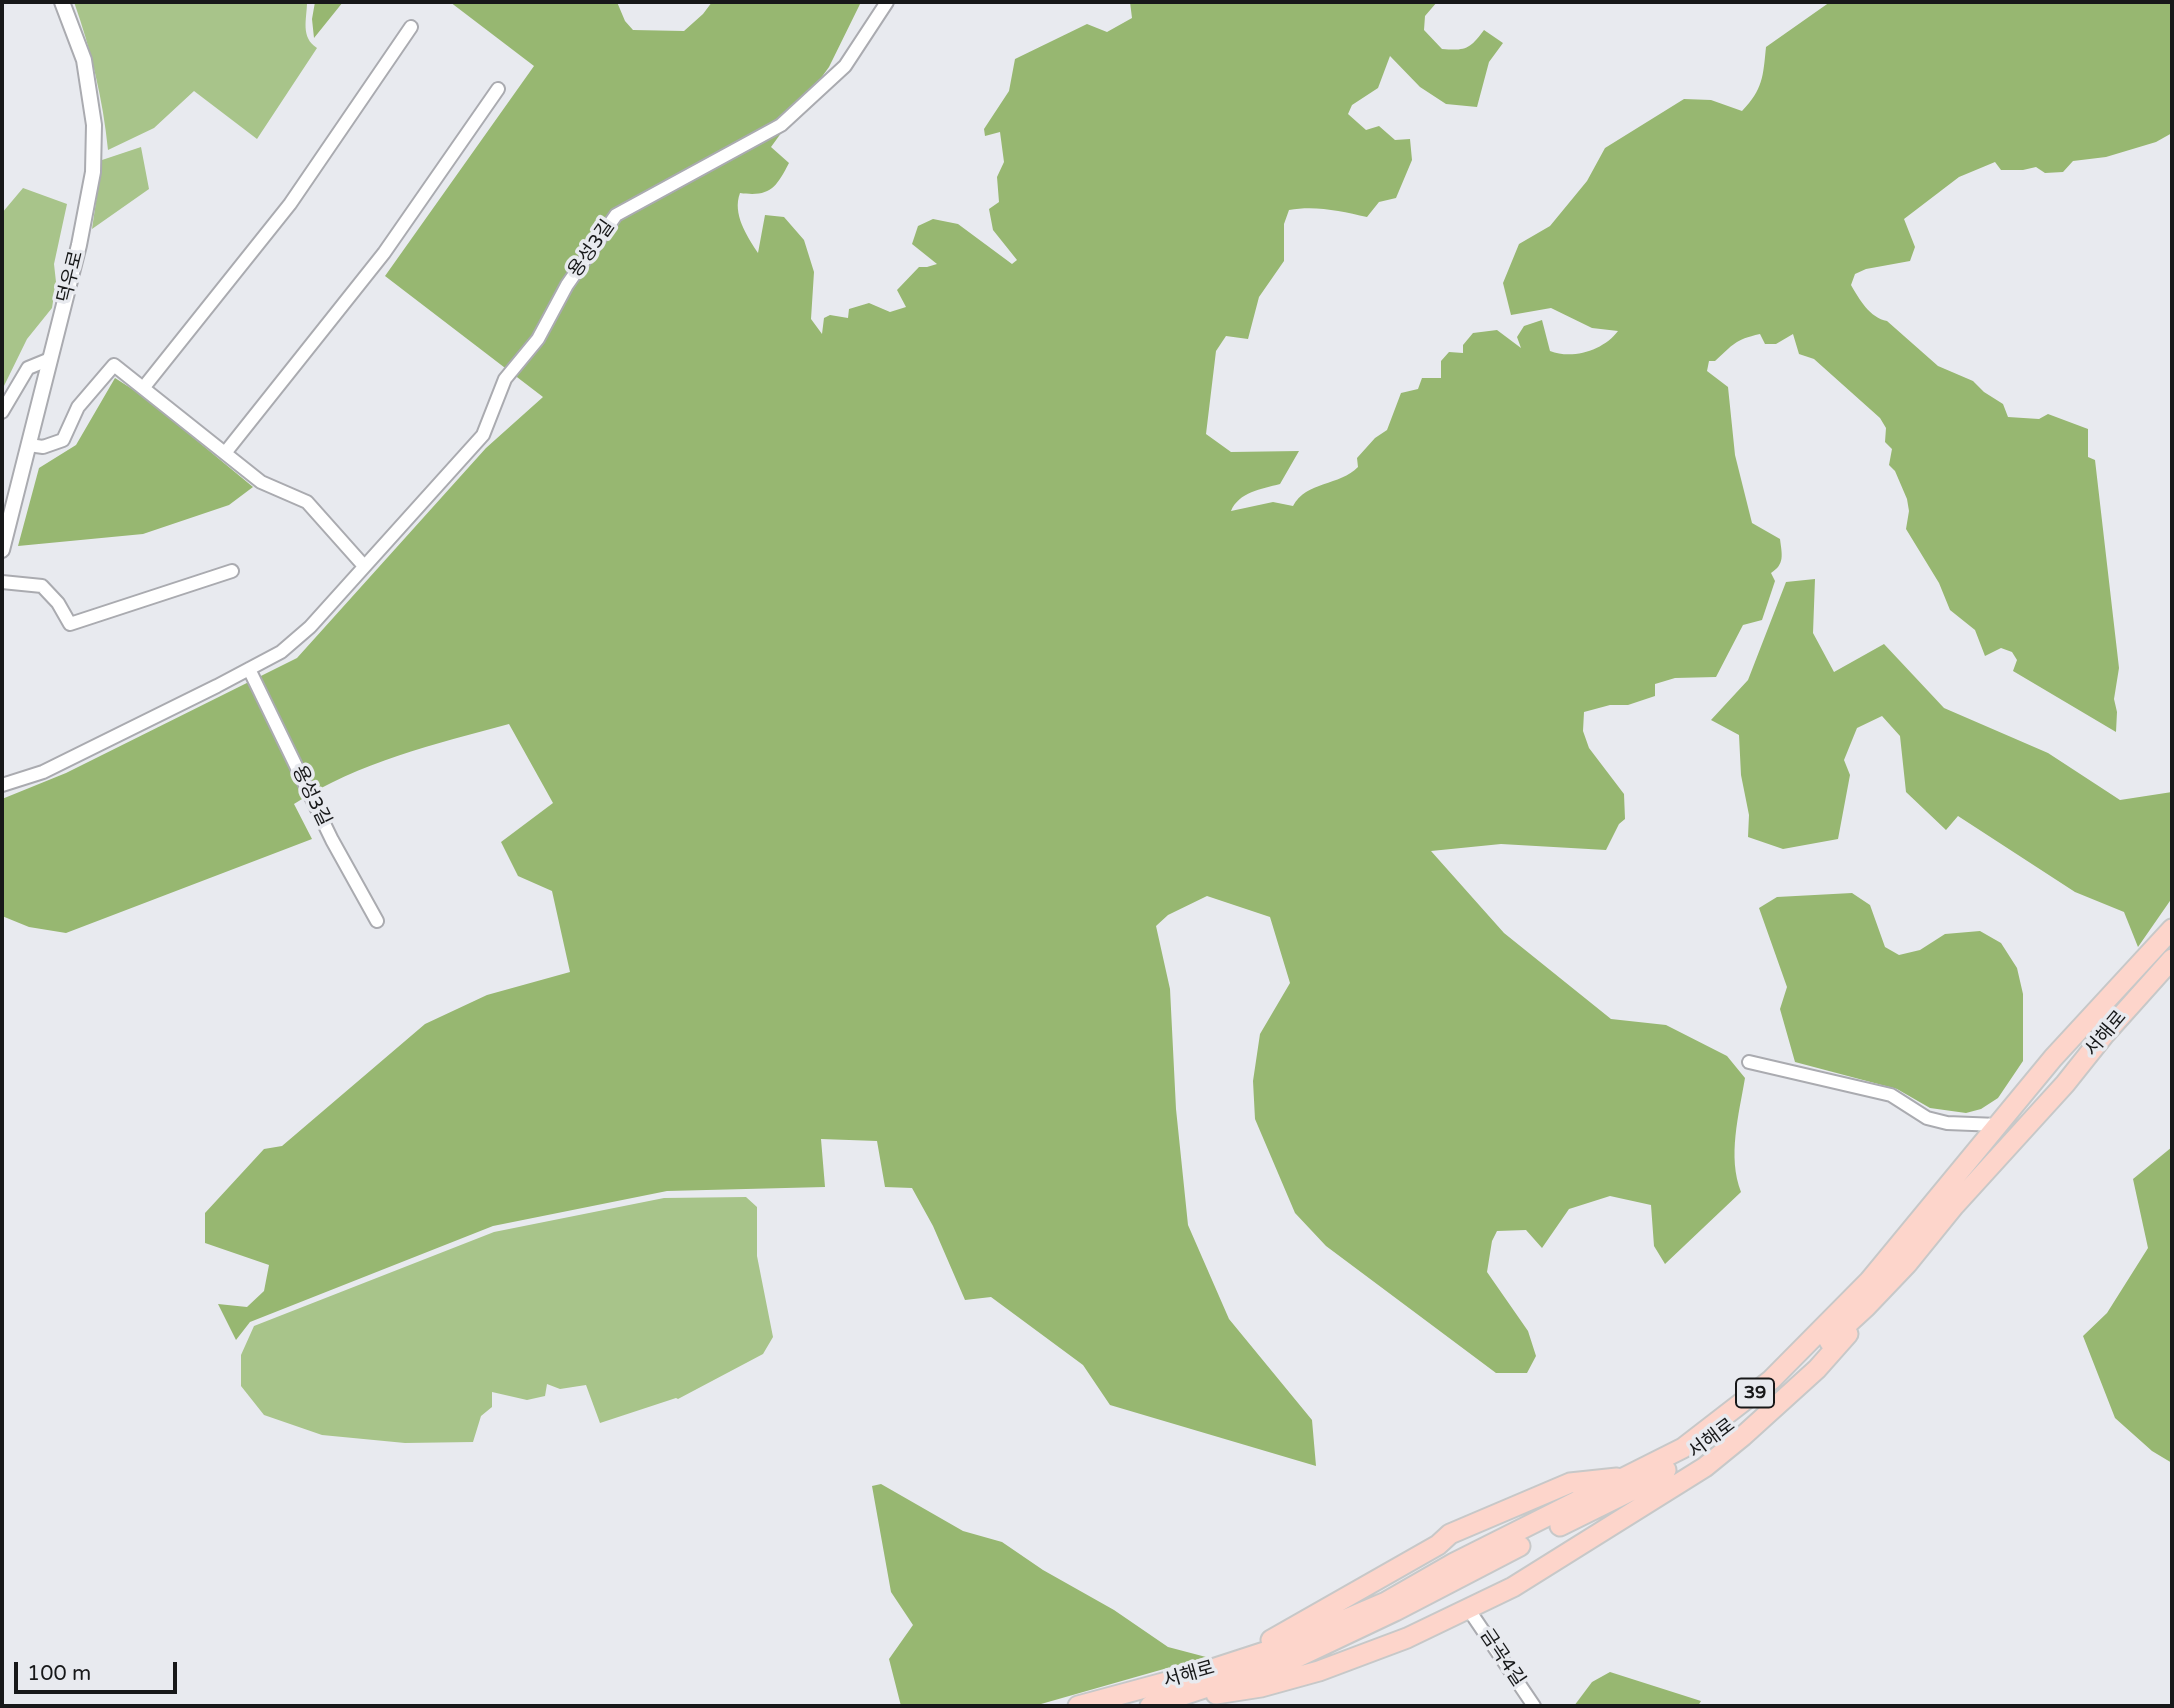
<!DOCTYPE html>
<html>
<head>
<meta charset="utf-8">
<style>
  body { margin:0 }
  #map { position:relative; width:2174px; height:1708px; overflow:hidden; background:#e8eaef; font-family:"Varela Round",sans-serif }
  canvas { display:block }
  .frame { position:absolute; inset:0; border:4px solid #171819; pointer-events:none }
  .scale { position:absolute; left:14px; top:1662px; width:163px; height:32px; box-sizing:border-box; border:4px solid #171819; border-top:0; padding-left:9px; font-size:21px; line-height:24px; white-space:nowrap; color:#171819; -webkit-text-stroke:5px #e8eaef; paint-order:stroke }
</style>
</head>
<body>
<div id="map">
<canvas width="2174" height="1708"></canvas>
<div class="frame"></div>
<div class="scale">100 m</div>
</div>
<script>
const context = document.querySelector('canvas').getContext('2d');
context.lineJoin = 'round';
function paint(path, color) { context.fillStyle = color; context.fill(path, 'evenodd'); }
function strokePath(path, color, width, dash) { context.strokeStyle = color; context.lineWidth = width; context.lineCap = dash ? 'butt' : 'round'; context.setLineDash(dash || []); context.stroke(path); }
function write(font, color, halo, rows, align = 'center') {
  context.font = font + ' "Varela Round","Noto Sans KR",sans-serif'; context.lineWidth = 7; context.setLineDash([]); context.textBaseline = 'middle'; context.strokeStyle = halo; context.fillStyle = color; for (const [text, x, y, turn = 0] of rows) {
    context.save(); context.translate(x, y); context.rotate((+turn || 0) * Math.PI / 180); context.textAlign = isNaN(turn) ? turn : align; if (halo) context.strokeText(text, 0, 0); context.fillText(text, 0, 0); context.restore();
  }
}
paint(new Path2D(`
  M74,2H307C307,19 300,37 317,48L257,139L194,91L154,128L108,150C103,99 91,50 74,2Z
  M141,147L149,189L92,229L102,160Z
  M23,188L67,204L54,264L56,282L52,308L27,339L2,390V213Z
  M746,1197L757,1207V1256L773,1337L763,1354L678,1399L676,1398L600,1423L586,1385L560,1389L547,1384L545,1396L527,1400L492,1392V1407L481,1416L473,1442L405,1443L322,1435L264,1415L241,1386V1355L254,1326L494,1232L664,1198Z`), '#a8c48a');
paint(new Path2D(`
  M315,2H343L314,38L312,19Z
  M450,2H617L625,21L633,30L684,31L703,14L712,2H861L829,67L771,147L789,163C776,188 770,197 740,193C732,214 747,236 758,253L765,215L784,217L804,240L814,272L811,319L822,334L824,318L830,315L848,318L849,309L869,303L890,312L906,307L897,290L919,267H927L937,264L912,244L918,226L933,219L958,224L1012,264L1017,260L993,230L989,209L999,202L997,177L1004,162L1000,132L985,136L984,129L1009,91L1015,59L1087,24L1107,32L1132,18L1130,2H1437L1425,16L1424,30L1442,49C1466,51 1470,49 1484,30L1503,43L1489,62L1477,107L1446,104L1420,87L1390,56L1378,88L1352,105L1348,114L1366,130L1379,126L1395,140L1410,139L1412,160L1396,198L1379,202L1367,217C1341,211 1315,205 1289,210L1284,224V261L1259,297L1248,339L1226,336L1216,351L1206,434L1231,452L1299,451L1280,484C1261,489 1239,492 1231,511L1273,502L1293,506C1306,481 1340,486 1358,467L1357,458L1375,438L1387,430L1401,393L1418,389L1422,378H1441V361L1449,352L1463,353V345L1473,333L1497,330L1521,348L1517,337L1524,326L1542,320L1550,351C1573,360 1604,350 1618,331L1592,328L1551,308L1511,315L1503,283L1519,244L1550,226L1587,181L1605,148L1684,99L1711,100L1742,111C1763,89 1763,77 1766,47L1830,2H2172V133L2156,142L2106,157L2073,161L2063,172L2045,173L2036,167L2023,170H2001L1995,162L1959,177L1904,219L1915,247L1910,261L1866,269L1855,274L1851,285C1859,299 1870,318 1887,321L1938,366L1973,381L1984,392L2003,404L2008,417L2039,419L2048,414L2088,429V457L2095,460L2119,668L2114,699L2117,712L2116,732L2013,671L2017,660L2012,652L2001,648L1985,656L1975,630L1950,610L1939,583L1906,529L1909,511L1907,499L1895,471L1889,465L1892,449L1885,442L1886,428L1880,418L1814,359L1799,354L1793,334L1776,344H1765L1760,334C1734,340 1734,344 1715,361H1709L1707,371L1728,387L1735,455L1752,523L1780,539C1782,555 1785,564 1771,573L1775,581L1762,620L1743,625L1716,677L1675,678L1655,684V696L1628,705H1610L1584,712L1583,731L1589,748L1624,794L1625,819L1619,824L1606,850L1501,844L1431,851L1504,933L1611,1019L1666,1025L1727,1056L1745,1078C1739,1114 1727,1157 1741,1192L1665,1264L1654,1246L1651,1205L1610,1196L1569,1209L1542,1248L1526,1230L1497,1231L1492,1241L1487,1272L1528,1331L1536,1356L1527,1373H1496L1326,1246L1295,1213L1255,1119L1253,1081L1260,1034L1290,983L1270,917L1207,896L1168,915L1156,926L1170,989L1176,1109L1188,1225L1229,1319L1312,1420L1316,1466L1110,1405L1083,1365L991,1297L965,1300L933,1226L912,1188L885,1187L877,1141L821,1139L825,1187L667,1191L493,1226L250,1322L236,1340L218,1304L247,1307L264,1291L269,1265L205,1243V1213L264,1149L282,1146L425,1024L487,995L570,972L552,891L518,876L501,842L553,803L509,724C435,744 359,762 294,804L312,839L66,933L29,927L2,916V799L66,773L297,658L486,448L543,397L385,276L534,66Z
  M115,378L143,396L253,487L229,505L143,534L18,546L39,468L76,445Z
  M1815,579L1813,633L1834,672L1884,644L1944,708L2048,753L2120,800L2172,792V898L2138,947L2124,912L2075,892L1958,816L1946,830L1906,792L1900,736L1882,716L1857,728L1844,760L1850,775L1838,839L1783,849L1748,837L1749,815L1741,775L1739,735L1711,720L1748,680L1786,582Z
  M1852,893L1870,905L1885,947L1899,955L1920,950L1945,934L1980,931L2001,943L2017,968L2023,994V1061L1998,1098L1981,1109L1966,1113L1930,1108L1897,1089L1795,1062L1780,1009L1787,987L1759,908L1777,897Z
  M2172,1147V1463L2152,1451L2115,1418L2083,1336L2107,1313L2148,1248L2133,1179Z
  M881,1484L963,1531L1002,1542L1043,1570L1114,1610L1168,1647L1206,1657L1034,1706H901L889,1659L913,1625L891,1592L872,1486Z
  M1610,1672L1701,1701L1698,1706H1574L1592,1682Z`), '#97b771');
const minor = new Path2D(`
  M144,387L290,204L411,27
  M2,412L28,368L50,359
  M29,445L43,447L63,440L78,407L114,365L261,482L307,502L364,566
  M225,453L384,253L498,89
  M2,582L42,586L58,603L70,624L232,571
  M249,669L332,840L377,921
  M2,785L43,772L217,686L281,652L310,627L483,435L505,379L538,339L567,285L616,215L781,125L845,66L887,2
  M1749,1062L1891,1095L1927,1118L1947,1123L1998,1125
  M1469,1610L1534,1706`);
const tertiary = new Path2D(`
  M2,550L79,245L93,172L94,125L84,60L62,2`);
const primary = new Path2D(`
  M1829,1341L1866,1307L1907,1264L1954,1206L2065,1084L2104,1035L2172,959
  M1560,1526L1631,1491L1666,1470
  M1271,1640L1438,1545L1450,1534L1570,1483L1617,1478
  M1216,1694L1261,1687L1319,1671L1407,1638L1513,1587L1705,1467L1743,1436L1817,1369L1848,1334
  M1078,1706L1200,1673L1283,1646L1386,1602L1454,1563L1683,1448L1771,1380L1869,1281L2053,1058L2172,929
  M1150,1706L1298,1657L1395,1611L1520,1546`);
strokePath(minor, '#aaabb0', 16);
strokePath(tertiary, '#aaabb0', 18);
strokePath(primary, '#c7c8c8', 23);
strokePath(minor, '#fff', 12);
strokePath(tertiary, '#fff', 14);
strokePath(primary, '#fdd5cb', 19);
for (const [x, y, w] of [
  [1755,1393,38]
]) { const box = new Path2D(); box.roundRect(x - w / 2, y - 14.5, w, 29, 5); context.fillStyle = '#e8eaef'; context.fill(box); strokePath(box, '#171819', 2); }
write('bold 18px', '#171819', null, [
  ["39",1755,1393]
]);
write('19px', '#171819', '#e8eaef', [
  ["용성3길",592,249,-55],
  ["덕우로",71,277,-76],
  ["용성3길",311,796,64],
  ["서해로",2106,1034,-50],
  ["서해로",1712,1439,-37],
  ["금곡4길",1502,1658,56],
  ["서해로",1189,1675,-16]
]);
</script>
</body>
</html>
